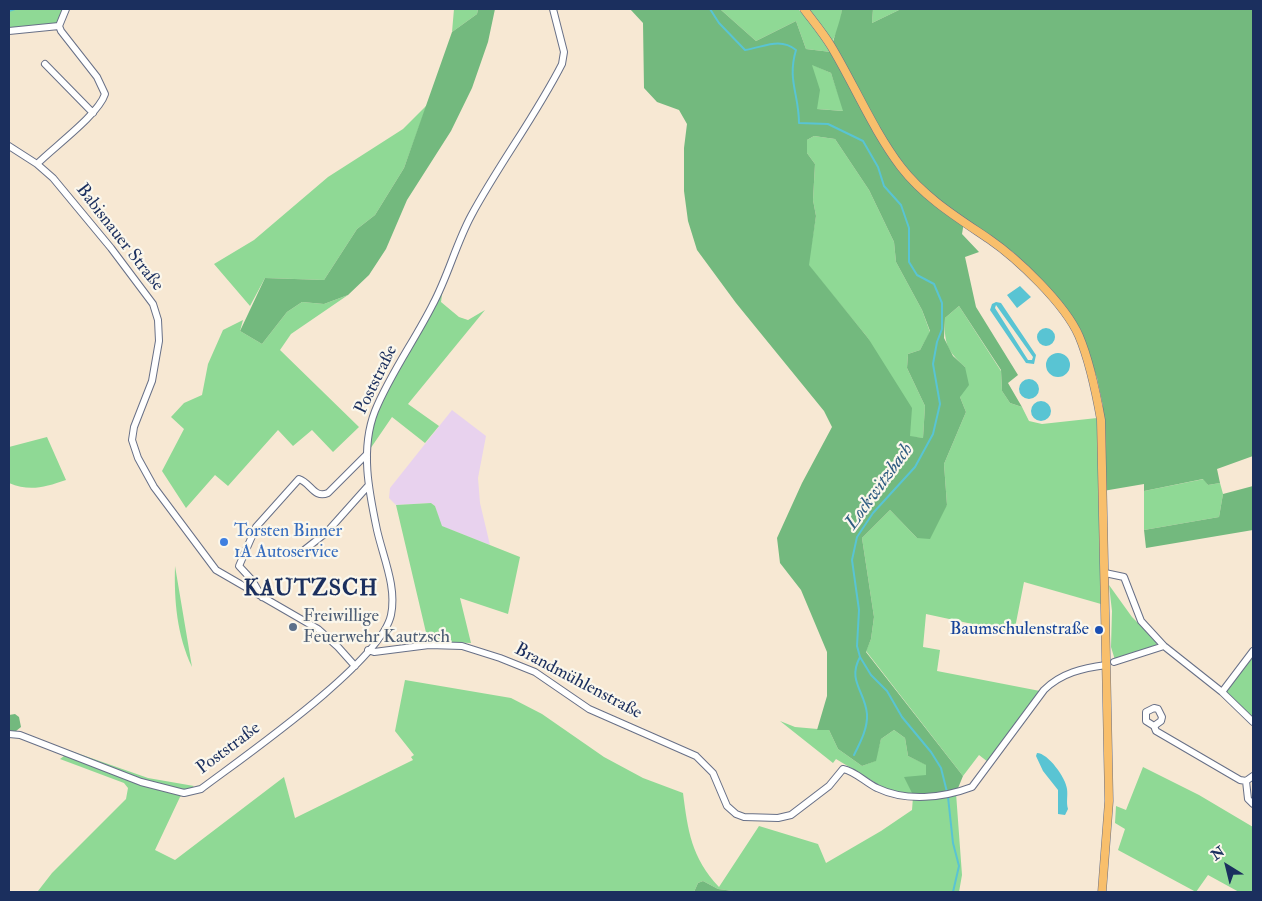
<!DOCTYPE html>
<html>
<head>
<meta charset="utf-8">
<style>
  body { margin:0 }
  #map { position:relative; width:1262px; height:901px; overflow:hidden; background:#f7e8d3; font-family:"IM FELL Double Pica",serif }
  canvas { display:block }
  .frame { position:absolute; inset:0; border:10px solid #1b2f5e; pointer-events:none }
  .north { position:absolute; left:1202px; top:841px; width:50px; height:50px; -webkit-text-stroke:4px #fbf7ec; paint-order:stroke; rotate:324deg; font-size:14px; font-weight:700; line-height:20px; text-align:center; color:#1b2f5e }
  .north::after { content:''; display:block; margin:auto; width:18px; height:22px; background:#1b2f5e; clip-path:polygon(50% 0,100% 100%,50% 72%,0 100%) }
</style>
</head>
<body>
<div id="map">
<canvas width="1262" height="901"></canvas>
<div class="frame"></div>
<div class="north">N</div>
</div>
<script>
const context = document.querySelector('canvas').getContext('2d');
context.lineJoin = 'round';
function paint(path, color) { context.fillStyle = color; context.fill(path, 'evenodd'); }
function strokePath(path, color, width, dash) { context.strokeStyle = color; context.lineWidth = width; context.lineCap = dash ? 'butt' : 'round'; context.setLineDash(dash || []); context.stroke(path); }
function write(font, color, halo, rows, align = 'center') {
  context.font = font + ' "IM FELL Double Pica",serif'; context.lineWidth = 4.5; context.setLineDash([]); context.textBaseline = 'middle'; context.strokeStyle = halo; context.fillStyle = color; for (const [text, x, y, turn = 0] of rows) {
    context.save(); context.translate(x, y); context.rotate((+turn || 0) * Math.PI / 180); context.textAlign = isNaN(turn) ? turn : align; if (halo) context.strokeText(text, 0, 0); context.fillText(text, 0, 0); context.restore();
  }
}
paint(new Path2D(`
  M452,410L486,436L478,478L480,503L490,545L441,526L435,506L431,503L396,505L389,498L390,488Z`), '#e8d2ee');
paint(new Path2D(`
  M9,9H66L59,26L9,31Z
  M454,9H478L477,14L452,32Z
  M720,9H798L815,27L831,52L806,49L796,21L756,41Z
  M809,9H842L840,25L832,42Z
  M873,9H901L872,23Z
  M811,64L831,73L844,111L817,109Z
  M427,105L404,168L375,215L357,229L324,280L265,278L250,306L214,264L254,240L328,177L403,129Z
  M814,136L835,139L869,190L894,242L896,262L922,310L930,332L920,350L908,354L907,368L925,406L923,438L910,437L868,338L808,265L816,216L813,200L815,164L807,153V140Z
  M444,280L441,302L459,317L468,320L485,310L408,404L439,426L425,443L392,417L366,455L374,413Z
  M348,295L291,334L280,350L359,427L333,452L312,430L293,446L278,430L228,486L215,475L186,508L162,471L184,429L171,417L184,403L202,395L208,364L223,330L243,320L240,331L262,344L287,312L302,302L324,304Z
  M959,306L1001,371L1002,391L1010,403L1022,407L1029,421L1042,424L1097,418L1100,462L1101,604L1024,582L1014,633L926,614L923,647L940,650L937,671L1040,691L988,762L979,755L963,776L866,651L871,639L874,617L862,538L890,510L917,538L947,505L944,464L966,412L960,397L965,367C946,350 944,342 945,318Z
  M47,437L66,480C45,487 30,492 9,483V447Z
  M1204,479L1208,485L1220,483L1223,494L1219,517L1144,530V491Z
  M431,503L435,506L442,526L520,557L508,614L460,598L471,643L428,641L396,505Z
  M175,566L192,667C177,635 174,601 175,566Z
  M1109,585L1132,617L1155,640L1157,643L1155,647L1115,660L1111,647L1112,611Z
  M1253,651V722L1222,692Z
  M405,680L511,698L542,714L604,757L643,778L683,793C688,831 691,857 719,887L759,826L818,844L826,863L881,831L912,810L913,797L894,794L836,759L833,763L780,721L795,727L829,730L838,749L862,766L875,761L881,739L894,730L905,738L908,756L927,765L926,775L956,793L962,875L959,892H741L718,889L703,881L698,883L694,892L38,891L52,873L126,799L128,788L124,783L60,759L71,751L148,778L194,786L180,797L155,850L175,860L284,777L295,818L413,760L411,757L414,755L395,731Z
  M1143,767L1199,795L1253,827V892H1239L1208,875L1196,892L1118,850L1125,829L1115,823L1116,806L1126,810Z`), '#8fd995');
paint(new Path2D(`
  M478,9H495L488,42L472,88L451,131L407,200L386,249L369,275L348,295L324,304L302,302L287,312L262,344L240,331L265,278L324,280L357,229L375,215L404,168L452,32L477,14Z
  M630,9H720L756,41L796,21L806,49L831,52C833,37 840,24 842,9H873L872,23L901,9H1253V456L1217,469L1220,483L1208,485L1203,479L1144,491V484L1103,491L1101,420L1103,406L1097,378L1082,334L1036,274L1013,252L964,222L962,234L979,252L965,257L976,307L1018,375L1008,383L1022,407L1010,403L1002,391L1001,370L959,306L945,318L944,338L953,356L965,367L969,385L960,397L966,412L944,464L947,505L930,539L917,538L890,510L862,538L874,617L871,639L866,652L963,776L956,793L914,797L904,777L926,775V765L908,756L905,738L894,730L881,739L876,761L862,766L838,749L829,730H817L827,696V652L801,590L780,563L777,538L802,483L832,427L824,411L736,303L697,250L688,221L684,191V148L687,124L679,110L657,102L644,88L643,23ZM812,65L831,73L843,111L817,109L820,90ZM814,136L835,139L869,190L894,242L896,262L922,310L930,331L920,350L908,354L907,368L925,406L923,438L910,436L912,408L868,338L809,265L816,216L813,200L815,164L807,153V140Z
  M1253,486V530L1146,548L1144,530L1219,517L1223,494Z
  M15,714L19,717L21,727L16,731H9V715Z
  M703,881L718,889L741,892H694L698,883Z`), '#73b97e');
paint(new Path2D(`
  M1020,286L1031,297L1017,308L1007,295Z
  M996,302L1001,303L1036,355L1034,364L1026,363L990,310L992,304ZM996,305L1033,357L1032,360H1028L995,308Z
  M1037 337a9 9 0 1 1 18 0a9 9 0 1 1-18 0Z
  M1046 365a12 12 0 1 1 24 0a12 12 0 1 1-24 0Z
  M1019 389a10 10 0 1 1 20 0a10 10 0 1 1-20 0Z
  M1031 411a10 10 0 1 1 20 0a10 10 0 1 1-20 0Z
  M1037,753C1048,753 1066,778 1067,789C1068,796 1066,802 1068,809L1065,815L1058,814V790L1043,771L1036,756Z`), '#59c4d3');
strokePath(new Path2D(`
  M710,9L719,23L745,50C764,47 780,37 796,50C787,80 799,94 799,123L828,124L863,141L878,167L884,186L901,205L909,228V262L917,275L934,284L942,303V329L937,342L933,364L940,404L933,434L915,467L873,513L857,537L852,560L859,610L857,646L860,657L871,675L887,691L902,717L931,752L941,768L947,792
  M9,11L15,9
  M854,755C860,743 868,728 867,714C865,691 847,681 860,657
  M948,797L953,843L959,866L953,892`), '#59c4d3', 2);
const minor = new Path2D(`
  M9,31L59,26
  M45,64L93,113
  M9,146L37,164L53,178L111,248L153,304L158,320L159,341L152,381L134,427L132,440L138,458L154,487L216,570L318,629L338,647L355,666
  M37,164C55,146 98,115 105,94L97,77L61,31L59,26L66,9
  M303,551L327,532L368,486
  M1105,573L1124,577L1141,621L1164,646L1222,692L1253,722
  M262,597L252,580L239,566L256,527L299,479C311,483 314,499 328,493L366,455
  M368,650L374,652L429,645L462,646L500,658L535,672L589,709L696,756L713,773L727,806L736,814L744,817L778,818L791,815L829,786L843,769C855,771 866,783 877,788C906,802 943,798 972,787L1044,690C1061,673 1083,668 1106,665
  M1114,662L1164,646
  M1222,692L1253,651
  M1154,726L1161,721L1162,717L1158,709L1154,708L1146,712V721L1154,726L1156,731L1240,780L1246,781L1253,776
  M9,734L20,735L141,782L184,793L201,789C242,758 381,662 391,615C397,587 383,557 377,530C369,492 360,449 375,411C390,374 415,340 433,304C448,276 456,244 471,216C499,164 535,117 562,64L564,52L553,9
  M1246,781L1248,799L1253,804`);
const major = new Path2D(`
  M804,9C813,21 823,33 831,46C855,86 873,130 901,167C925,198 958,218 989,239C1018,259 1065,304 1079,336C1090,362 1096,392 1101,420L1109,801L1102,892`);
strokePath(minor, '#687087', 8);
strokePath(major, '#687087', 9);
strokePath(minor, '#fff', 6);
strokePath(major, '#f8bf6c', 8);
for (const [x, y, r, color] of [
  [224,542,5,"#3f7fe0"],
  [293,627,5,"#5c6f8a"],
  [1099,630,5,"#1a4fb4"]
]) { const dot = new Path2D(); dot.arc(x, y, r, 0, 2 * Math.PI); context.fillStyle = color; context.fill(dot); strokePath(dot, '#fbf7ec', 2); }
write('18px', '#1b2f5e', '#fbf7ec', [
  ["Babisnauer Straße",119,238,52],
  ["Poststraße",377,380,-64],
  ["Brandmühlenstraße",578,682,28],
  ["Poststraße",229,749,-37]
]);
write('18px', '#366cbe', '#fbf7ec', [
  ["Torsten Binner",234,532],
  ["1A Autoservice",234,553]
], 'left');
write('18px', '#4e5e75', '#fbf7ec', [
  ["Freiwillige",303,617],
  ["Feuerwehr Kautzsch",303,638]
], 'left');
write('18px', '#164399', '#fbf7ec', [
  ["Baumschulenstraße",1089,630]
], 'right');
write('italic 19px', '#2e5c81', '#fbf7ec', [
  ["Lockwitzbach",880,487,-54]
]);
context.letterSpacing = '1px';
write('bold 22px', '#1b2f5e', '#fbf7ec', [
  ["KAUTZSCH",311,590]
]);
context.letterSpacing = '0px';
</script>
</body>
</html>
